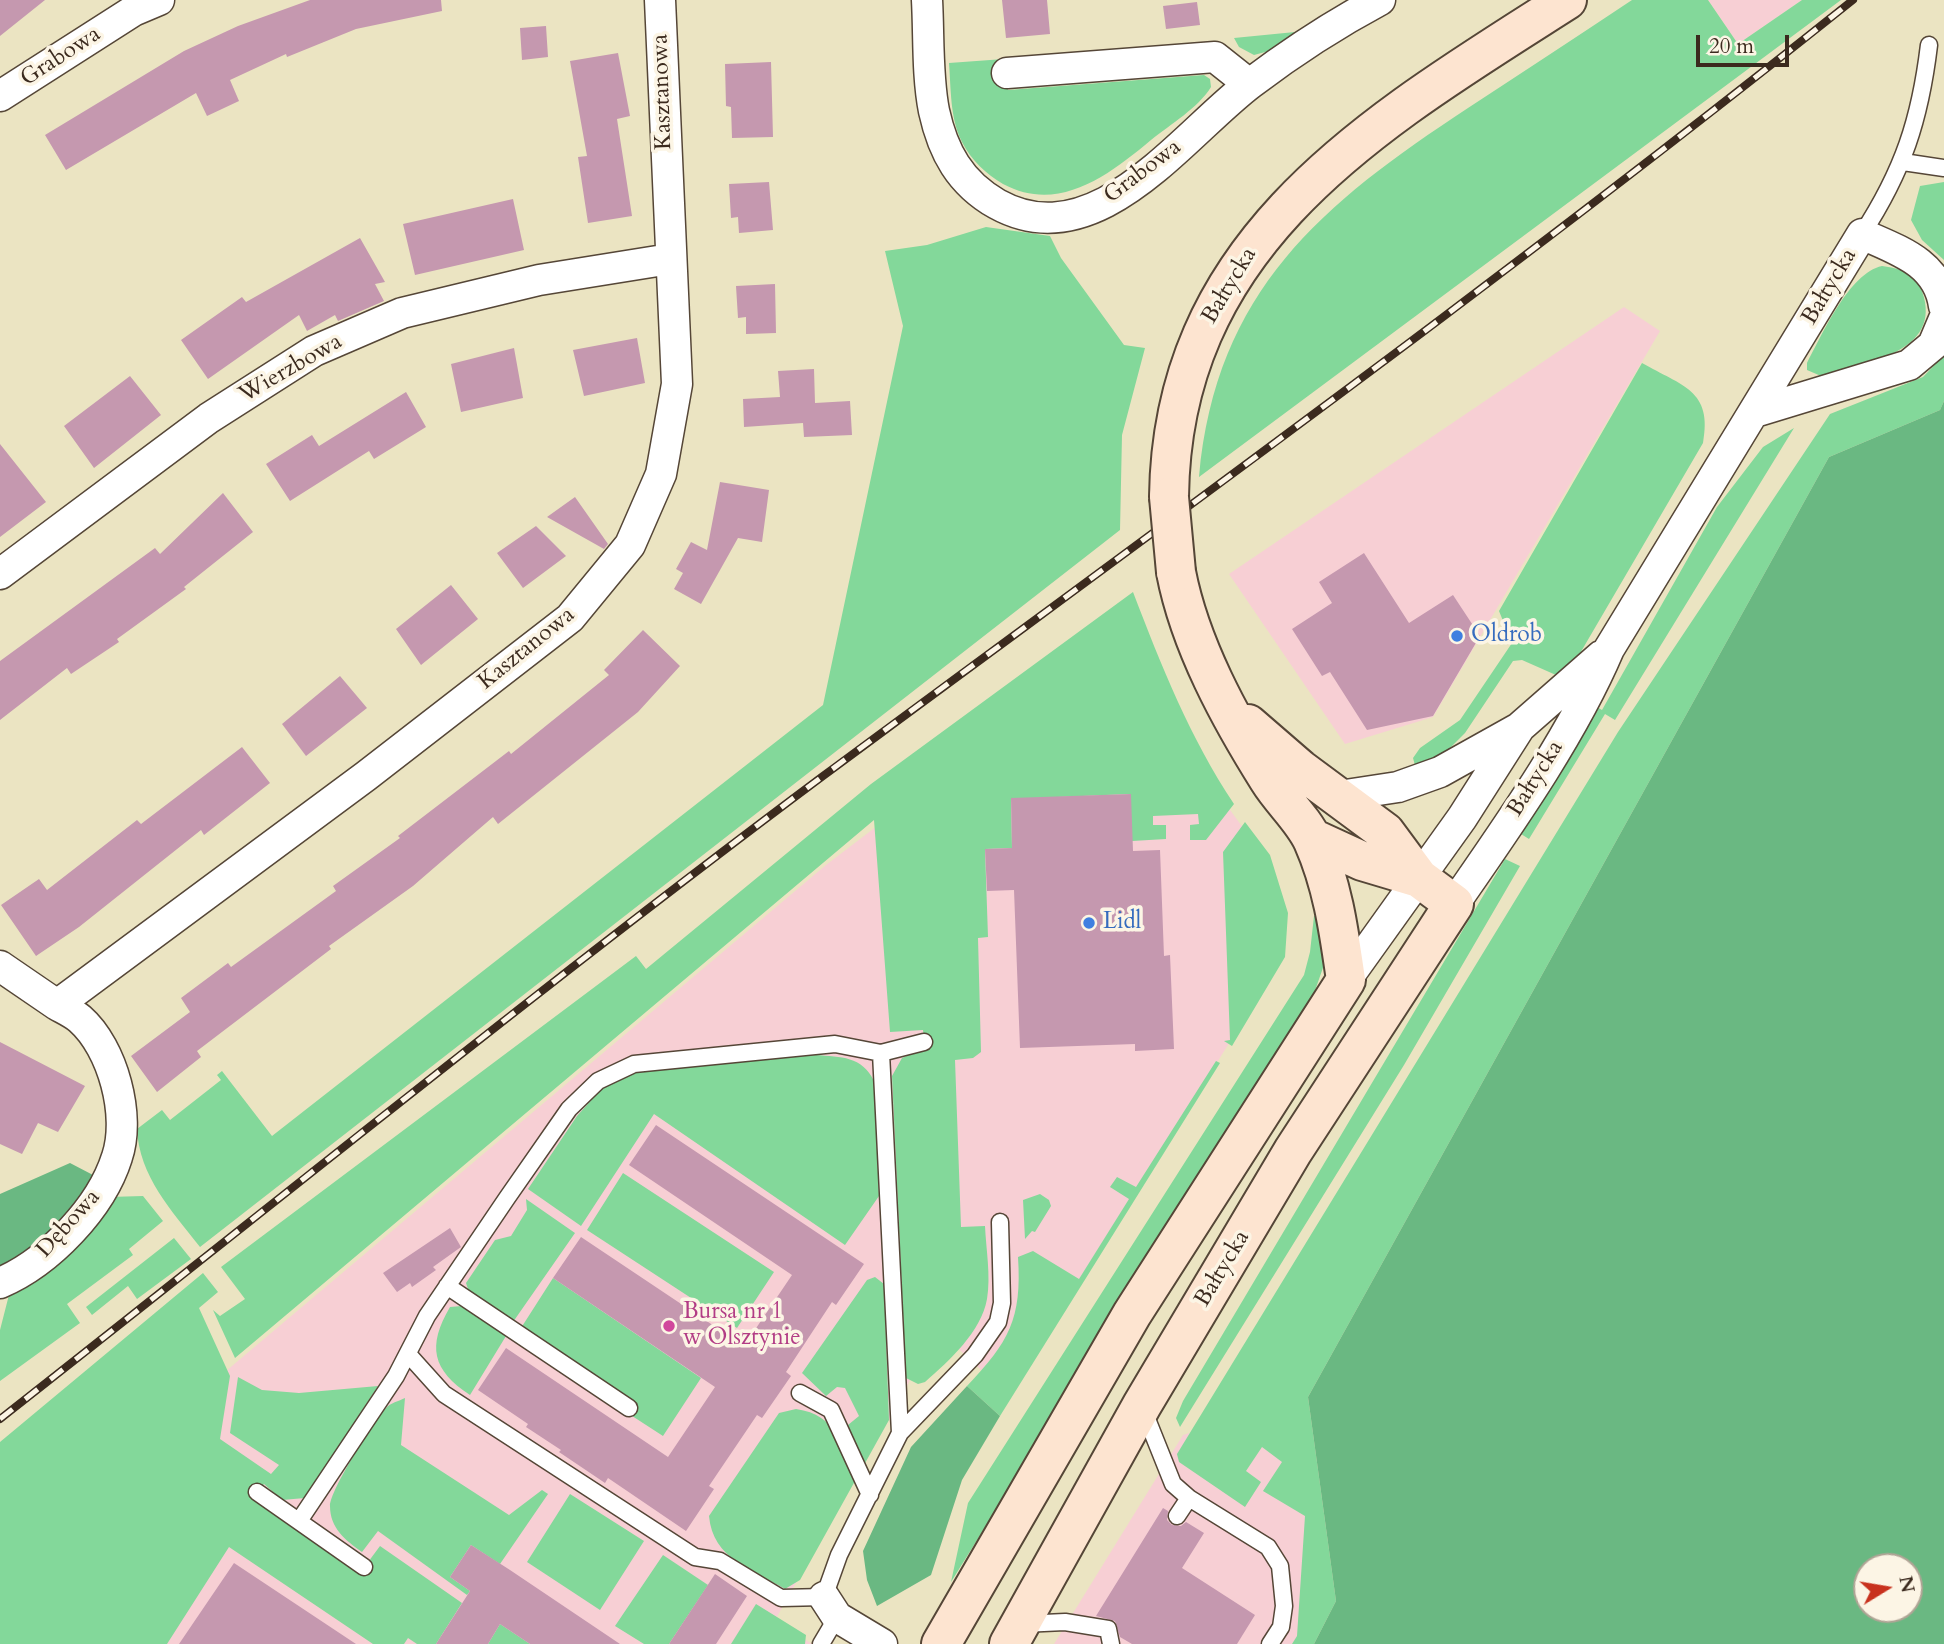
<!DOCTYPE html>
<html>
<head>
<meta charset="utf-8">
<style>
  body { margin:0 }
  #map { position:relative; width:1944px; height:1644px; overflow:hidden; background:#ebe4c2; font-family:Cardo,serif }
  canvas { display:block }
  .north { position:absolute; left:1853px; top:1553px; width:70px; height:70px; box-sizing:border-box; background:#fcf5e5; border:2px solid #afa495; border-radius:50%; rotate:79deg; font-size:19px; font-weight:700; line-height:28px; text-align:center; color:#3b2a1e }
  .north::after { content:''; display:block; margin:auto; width:24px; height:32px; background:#c8321e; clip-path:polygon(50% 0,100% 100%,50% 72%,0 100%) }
  .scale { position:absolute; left:1696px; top:35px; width:93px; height:32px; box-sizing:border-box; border:4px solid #3b2a1e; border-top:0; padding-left:9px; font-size:21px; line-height:24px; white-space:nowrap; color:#3b2a1e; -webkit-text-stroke:5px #fcf5e5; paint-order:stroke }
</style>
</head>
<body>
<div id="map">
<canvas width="1944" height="1644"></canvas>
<div class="north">N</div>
<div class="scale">20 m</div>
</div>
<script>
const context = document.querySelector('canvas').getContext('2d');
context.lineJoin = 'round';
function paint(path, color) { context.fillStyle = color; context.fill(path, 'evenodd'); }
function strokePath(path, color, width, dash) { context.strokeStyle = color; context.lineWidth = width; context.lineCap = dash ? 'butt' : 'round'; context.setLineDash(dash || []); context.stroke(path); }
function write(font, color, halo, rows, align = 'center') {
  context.font = font + ' Cardo,serif'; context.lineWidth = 7; context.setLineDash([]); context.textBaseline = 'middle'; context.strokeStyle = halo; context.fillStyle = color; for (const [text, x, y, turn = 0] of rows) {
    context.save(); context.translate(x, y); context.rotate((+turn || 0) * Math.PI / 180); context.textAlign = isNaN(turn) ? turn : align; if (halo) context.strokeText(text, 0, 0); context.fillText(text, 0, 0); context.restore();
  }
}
paint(new Path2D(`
  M1708,0H1802L1738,44Z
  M1624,307L1660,331L1433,717L1345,744L1229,574Z
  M1214,788L1249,836L1259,996L1007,1394L937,1329L889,1420L775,1620L812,1644H0V1484L213,1382L826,865L910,801Z
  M1308,1397L1314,1644H1054L1183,1435Z`), '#f7cfd4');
paint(new Path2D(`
  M1632,0H1708L1738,44L1802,0H1841L1199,477C1216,290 1322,204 1468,108C1523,72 1578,36 1632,0Z
  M1295,32L1269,51L1254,55L1239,47L1234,38Z
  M1004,59L1008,90L1204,75L1210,79L1211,87C1198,108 1171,124 1151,140C1109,175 1059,214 1003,184C986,174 971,160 962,142C950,119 951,89 949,63Z
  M1944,182V260L1922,240L1911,220L1920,186Z
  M986,227L1050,236L1061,258L1124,345L1145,348L1122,435L1120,530L200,1247C172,1211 139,1176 137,1129L162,1110L170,1120L221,1080L217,1075L222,1071L272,1136L823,705L903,326L885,251L927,245Z
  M1882,266C1899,268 1915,273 1922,291C1944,353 1864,363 1821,376L1807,370V363C1822,335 1849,273 1882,266Z
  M1944,355V401L1940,410L1829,457L1308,1397L1336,1601L1314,1644H1292L1297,1636L1305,1516L1263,1491L1282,1462L1262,1447L1246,1471L1261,1482L1245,1507L1179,1462L1177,1454L1618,732L1830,414L1923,377Z
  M1642,363C1682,386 1713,390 1703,443L1565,679L1522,660L1513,661L1465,733L1444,754L1416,769L1413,758L1420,748L1460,720L1512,643L1499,611Z
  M1794,428L1615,720L1605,714L1529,839L1521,834L1597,707L1602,710L1717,507L1763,447Z
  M1133,592C1161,665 1190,738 1234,804L1206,840H1190V825L1199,824L1198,814L1153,816V825H1166V839L1132,841L1130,794L1011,799L1012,848L985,849L988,937L978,938L981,1052L973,1058L955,1060L961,1227L985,1226C986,1249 991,1276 987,1299C981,1332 950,1360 925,1382L918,1384L906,1378L892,1076L902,1058L925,1048L923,1030L890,1032L874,820L235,1358L213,1310L220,1316L245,1299L221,1267L636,956L646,969L871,784Z
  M1245,822L1270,855L1288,913L1285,957L1232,1046L1224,1041L1230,1040L1223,852Z
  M1505,859L1520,866L1404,1065L1180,1427L1176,1418L1183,1401Z
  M1325,914V962L1311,1002L951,1582L968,1503L1304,975L1310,952L1314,916Z
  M816,1055C841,1057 862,1056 874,1081L879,1196L845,1245L654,1114L581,1226L528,1189L577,1116L603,1087L633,1070Z
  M1216,1061L1220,1063L1000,1416L967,1386C1009,1342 1022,1319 1018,1257L1033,1251L1079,1279L1129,1199L1110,1187L1117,1177L1136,1187Z
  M623,1173L774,1272L737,1328L587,1230Z
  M1040,1194L1049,1200L1051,1206L1035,1232L1032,1231L1025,1239L1023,1200Z
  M143,1196L163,1221L129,1249L133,1255L67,1304L80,1323L0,1381V1330L11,1287L109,1197Z
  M526,1199L575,1233L513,1322L469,1292L466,1283L495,1240L511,1236L527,1210Z
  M174,1238L191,1259L137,1299L128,1286L92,1315L86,1307Z
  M203,1273L218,1292L199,1308L230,1376L220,1439L271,1474L279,1465L230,1433L238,1377L262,1390L299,1393L378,1386L305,1498L282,1500L264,1484L252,1499L360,1573L380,1546L462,1603L436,1644H417L408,1638L404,1644H373L229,1547L167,1644H0V1442Z
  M875,1277L884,1284L889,1420L864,1465L848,1425L859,1416L845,1388L837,1387L826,1396L802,1373L867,1280Z
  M553,1278L701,1378L663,1436L626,1412L521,1328Z
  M462,1306L506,1336L470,1395C432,1370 427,1346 450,1307Z
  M405,1398L401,1445L509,1515L542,1490L548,1494L500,1564L471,1545L450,1577L470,1591L467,1595L378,1531L362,1552C345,1540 330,1528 330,1506C330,1490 374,1421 386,1408C390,1403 399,1401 405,1398Z
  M796,1409C838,1415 840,1445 855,1481L800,1580L785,1589C751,1569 713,1559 709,1516L779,1413Z
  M570,1494L644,1541L600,1610L527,1562Z
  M663,1555L708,1585L669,1644H644L615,1626Z
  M756,1604L806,1635L805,1644H731Z
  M500,1624L530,1644H488Z`), '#83d89a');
paint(new Path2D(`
  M1944,401V1644H1314L1336,1601L1308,1397L1829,457L1940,410ZM1867,1567H1909V1609H1867Z
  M70,1163L93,1175L68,1216L30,1254L0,1266V1194Z
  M967,1386L1000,1416L962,1480L931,1575L877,1606L867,1580L863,1551L911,1447Z`), '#6ab882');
paint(new Path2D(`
  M0,0H45L0,36Z
  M310,0H441L442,11L356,29L287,57L286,54L230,80L239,101L207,116L196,93L66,170L45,135L184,51L238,26Z
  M1002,0H1047L1050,34L1006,38Z
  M1197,2L1200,25L1166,29L1163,6Z
  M546,26L548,57L522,60L520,28Z
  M618,53L630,116L617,119L632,216L588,223L578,157L587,156L570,61Z
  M771,62L773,137L732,138L731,107L726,106L725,64Z
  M769,182L773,230L739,233L738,217L731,218L729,184Z
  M513,199L524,250L415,275L403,224Z
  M360,238L385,282L375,284L384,301L338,321L335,315L307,331L299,315L208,379L181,340L242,297L246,302Z
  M775,284L776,333L746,334V317L738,318L736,286Z
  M637,338L645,383L584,396L573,350Z
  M514,348L523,398L461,412L451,364Z
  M814,369L815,403L850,401L852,435L804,437L803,423L744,427L743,399L780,397L778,371Z
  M130,376L161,415L94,468L64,426Z
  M406,392L426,427L374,459L369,451L290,501L266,464L312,435L319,446Z
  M0,444L46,502L0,537Z
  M720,482L769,490L762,542L738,538L701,604L674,589L683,573L676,569L691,542L707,550Z
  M223,493L253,532L184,587L186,589L117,639L119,642L71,674L67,668L0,720V661L155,548L160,554Z
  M575,497L608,544L604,549L547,517Z
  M536,526L566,556L523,588L497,553Z
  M1364,553L1409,623L1453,595L1480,636L1433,716L1367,730L1330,672L1322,676L1292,629L1332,603L1319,582Z
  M451,585L478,619L421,665L396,629Z
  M643,630L680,666L638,712L498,824L493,817L413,886L329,946L331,949L197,1051L201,1057L157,1092L131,1056L190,1012L181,998L228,963L231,967L336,891L333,886L400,838L398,836L509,751L511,754L609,675L604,670Z
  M340,676L367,708L306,756L282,724Z
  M242,747L270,783L204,835L201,830L79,927L36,956L1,905L39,879L47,890L137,820L141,824Z
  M1131,794L1133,851L1160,850L1164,956L1170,955L1174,1049L1135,1051V1044L1020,1048L1014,890L987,891L985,849L1012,848L1011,798Z
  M0,1042L85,1086L58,1132L38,1123L22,1154L0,1144Z
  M656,1125L864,1264L836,1305L832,1302L786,1372L791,1376L762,1418L757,1415L709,1486L714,1489L686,1531L608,1478L605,1483L559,1452L561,1450L526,1427L528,1424L478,1390L506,1348L668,1457L715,1387L553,1278L581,1237L744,1346L792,1275L629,1165Z
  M450,1228L461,1247L433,1267L436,1270L412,1287L410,1283L397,1292L383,1273Z
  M1163,1508L1168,1511L1167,1520L1172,1525L1181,1526L1186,1522L1204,1533L1182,1568L1255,1615L1237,1644H1132L1120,1637L1115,1621L1096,1616Z
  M471,1545L510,1570L620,1644H530L500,1624L488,1644H436L470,1591L450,1577Z
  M234,1563L356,1644H179Z
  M715,1574L747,1596L716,1644H669Z`), '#c598af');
const service = new Path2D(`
  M1903,162L1944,168
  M1862,234C1903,171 1920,120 1929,45
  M881,1053L900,1433
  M447,1286L629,1408
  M408,1354L444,1394L695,1557L720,1561L781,1598L824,1597L839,1555L900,1433L975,1355L998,1322L1002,1303L1000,1222
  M800,1393L831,1410L870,1495
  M1143,1409L1173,1484L1189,1498L1177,1516
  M257,1492L364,1567
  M1189,1498L1268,1547L1280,1566L1284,1606L1281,1627L1270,1644
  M299,1521L396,1376L427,1316L507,1198L569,1109L598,1081L634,1064L835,1044L881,1053L924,1042
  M1022,1624L1065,1622L1108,1629L1111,1644
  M821,1644L837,1617`);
const minor = new Path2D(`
  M927,0C929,36 927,76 934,111C943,152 960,183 997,204C1096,259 1182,135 1251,83C1292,52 1335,24 1380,0
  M1007,73L1215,57L1249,84
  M0,96L133,11L159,0
  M1755,412L1909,365L1933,345L1944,319
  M0,574L209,418L314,351L402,313L539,280L670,259
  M1339,796L1398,787L1440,772L1517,729
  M1454,904C1508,826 1572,736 1609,649L1862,234C1897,250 1938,262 1944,306
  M0,966L57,1005L366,776L570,618L630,545L661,474L677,384L660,0
  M1346,980L1462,818L1520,727L1601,656
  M0,1283C49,1262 101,1208 117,1157C131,1116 113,1048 80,1019C73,1013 64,1009 57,1005
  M824,1597L837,1617L882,1644`);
const secondary = new Path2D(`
  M1169,497C1172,239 1374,123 1567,0
  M1312,838L1362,861L1419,878
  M941,1644L1132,1314L1346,980C1339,932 1333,886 1313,841C1303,819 1282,801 1269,780C1230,718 1190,645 1176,572
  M1009,1644L1142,1405L1293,1151L1454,904L1419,878L1385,832L1300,769L1248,724`);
strokePath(service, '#554637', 19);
strokePath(minor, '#554637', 33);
strokePath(secondary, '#554637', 42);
strokePath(service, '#fff', 16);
strokePath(minor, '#fff', 30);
strokePath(secondary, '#fde4d0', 38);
const rail = new Path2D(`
  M0,1419C274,1204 544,984 823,776C1169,520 1517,269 1853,0`);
strokePath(rail, '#3b2a1e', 8);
strokePath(rail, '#fcf5e5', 5, [16]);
const secondaryBridge = new Path2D(`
  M1169,497L1176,572`);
strokePath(secondaryBridge, '#554637', 42, []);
strokePath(secondaryBridge, '#fde4d0', 38);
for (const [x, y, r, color] of [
  [1457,636,7,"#3f7fe0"],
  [1089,923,7,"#3f7fe0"],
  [669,1326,7,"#d1479c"]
]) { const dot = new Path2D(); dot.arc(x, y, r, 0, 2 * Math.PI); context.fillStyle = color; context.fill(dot); strokePath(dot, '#fcf5e5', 2.5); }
write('23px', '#3b2a1e', '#fcf5e5', [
  ["Grabowa",61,57,-33],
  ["Kasztanowa",663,92,-92],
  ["Grabowa",1143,172,-37],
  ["Bałtycka",1230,286,-59],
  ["Bałtycka",1830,287,-59],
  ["Wierzbowa",291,369,-30],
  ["Kasztanowa",527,649,-39],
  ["Bałtycka",1536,779,-58],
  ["Dębowa",69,1224,-48],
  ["Bałtycka",1223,1269,-59]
]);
write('23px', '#366cbe', '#fcf5e5', [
  ["Oldrob",1471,636],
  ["Lidl",1103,923]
], 'left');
write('23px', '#b23c85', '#fcf5e5', [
  ["Bursa nr 1",683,1313],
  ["w Olsztynie",683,1339]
], 'left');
</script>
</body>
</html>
